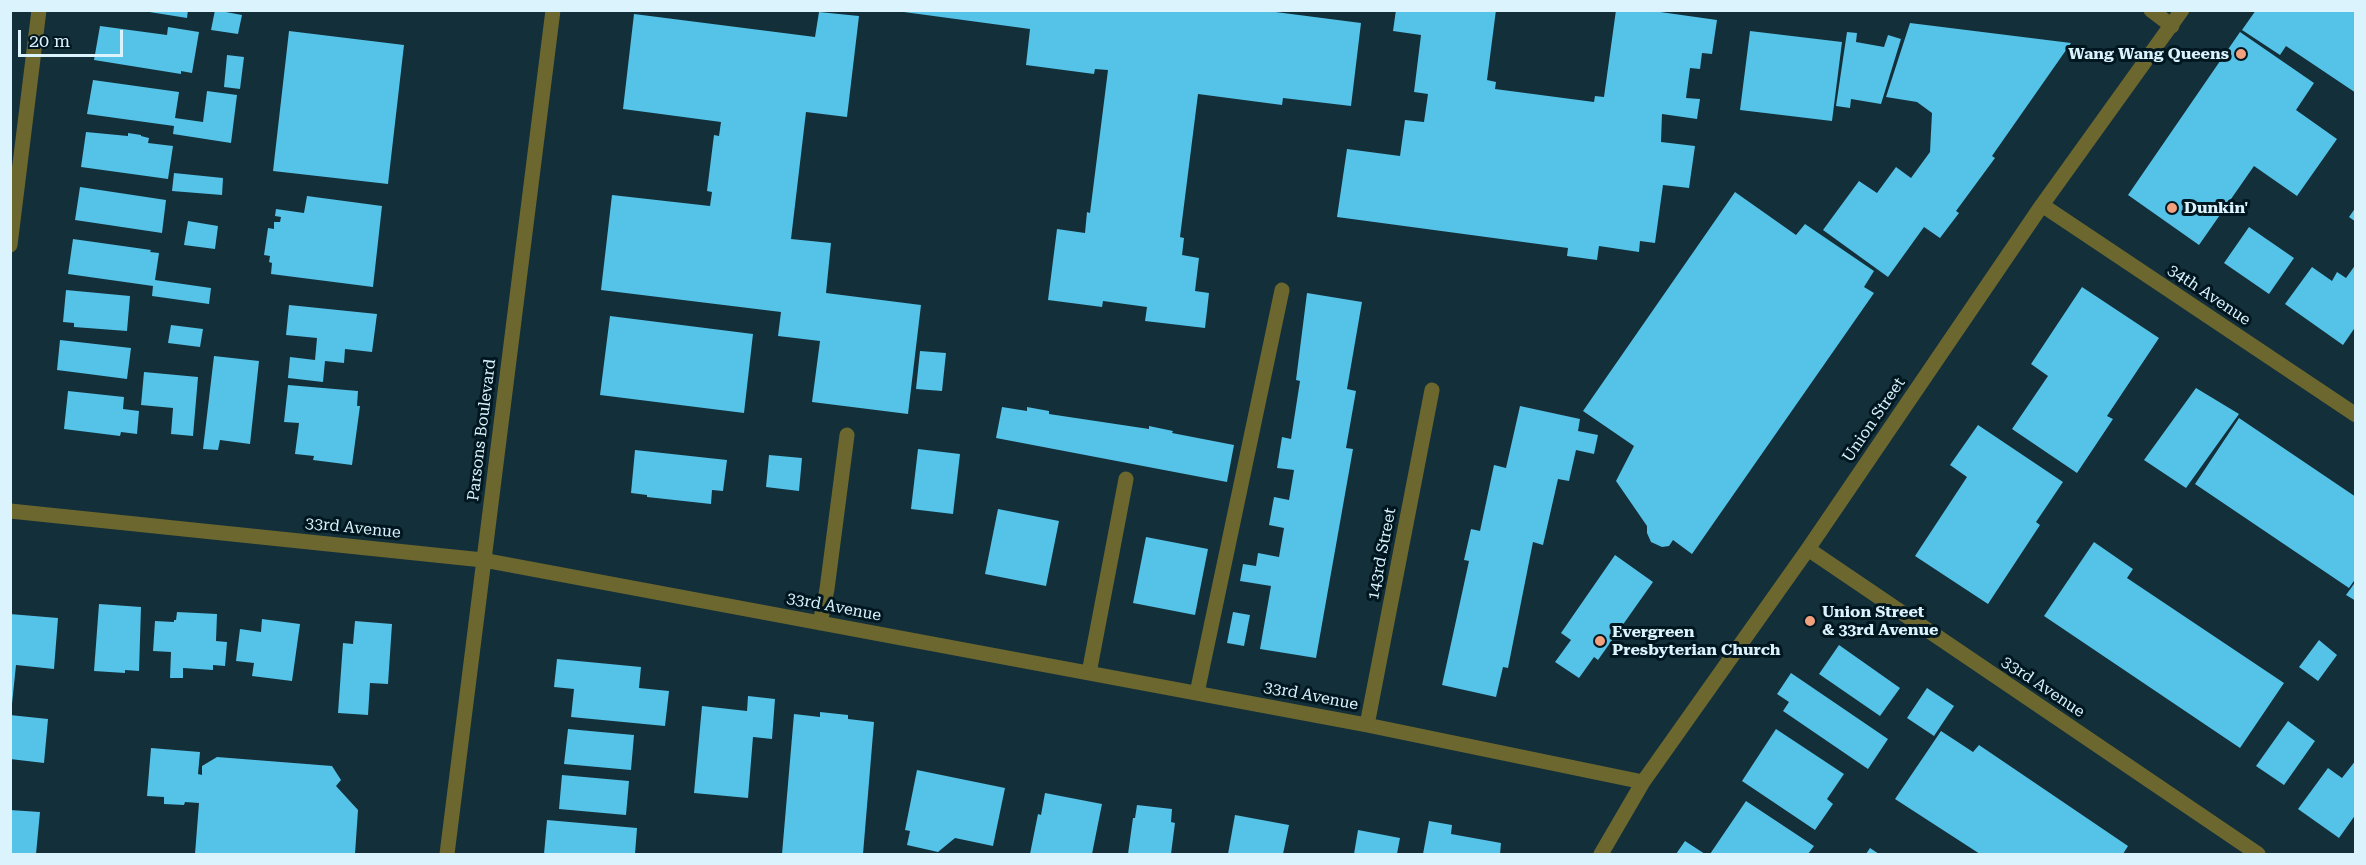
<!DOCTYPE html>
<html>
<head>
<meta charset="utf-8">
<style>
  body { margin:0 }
  #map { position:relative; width:2366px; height:865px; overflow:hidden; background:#132f39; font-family:"Roboto Serif",serif }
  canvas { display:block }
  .frame { position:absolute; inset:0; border:12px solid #daf3fd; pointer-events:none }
  .scale { position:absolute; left:18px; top:30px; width:105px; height:27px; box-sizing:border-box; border:3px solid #daf3fd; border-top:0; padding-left:8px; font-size:18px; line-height:21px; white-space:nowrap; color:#daf3fd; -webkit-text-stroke:4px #001720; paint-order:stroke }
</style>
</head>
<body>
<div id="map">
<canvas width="2366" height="865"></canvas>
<div class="frame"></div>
<div class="scale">20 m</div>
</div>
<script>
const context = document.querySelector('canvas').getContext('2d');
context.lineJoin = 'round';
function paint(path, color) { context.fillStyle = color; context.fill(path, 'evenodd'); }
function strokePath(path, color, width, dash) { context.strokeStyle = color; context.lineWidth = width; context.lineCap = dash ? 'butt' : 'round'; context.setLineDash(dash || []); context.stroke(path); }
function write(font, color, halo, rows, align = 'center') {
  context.font = font + ' "Roboto Serif",serif'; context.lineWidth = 6; context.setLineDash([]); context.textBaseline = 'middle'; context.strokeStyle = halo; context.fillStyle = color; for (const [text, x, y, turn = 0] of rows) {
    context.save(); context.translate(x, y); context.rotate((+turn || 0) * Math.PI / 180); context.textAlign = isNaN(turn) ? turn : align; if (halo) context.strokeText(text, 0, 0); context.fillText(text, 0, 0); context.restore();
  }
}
paint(new Path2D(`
  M137,10H188L187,18Z
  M215,10L242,15L238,34L211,30Z
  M889,10H1260L1361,23L1351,106L1283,98L1282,105L1198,94L1180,237L1184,238L1182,255L1199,258L1195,291L1209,293L1205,328L1145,321L1147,307L1103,301L1102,307L1048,300L1057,229L1085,233L1087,212L1090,213L1108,70L1095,69L1094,74L1026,65L1030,29Z
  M1396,10H1496L1487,80L1496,82L1495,89L1594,102L1595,96L1604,97L1616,10H1646L1717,20L1712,54L1702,53L1700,69L1690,68L1686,98L1700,99L1697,119L1662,114L1661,142L1695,146L1689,188L1663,185L1655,243L1640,241L1639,252L1599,246L1597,260L1567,256L1568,248L1337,217L1347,149L1400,156L1405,120L1424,122L1428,94L1414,92L1421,35L1393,31Z
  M2256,10H2356V93L2286,46L2280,55L2242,30Z
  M819,12L859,16L847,117L806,112L791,239L831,243L826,293L921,305L908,414L812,402L820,341L778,336L781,312L601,290L612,195L710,206L712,192L707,191L714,135L719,136L721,122L623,109L634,14L815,37Z
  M1910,23L2071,43L1992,156L1995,158L1956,211L1959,213L1940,238L1924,227L1888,277L1823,230L1859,181L1877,193L1896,167L1911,178L1930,152L1932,113L1917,102L1886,97Z
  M100,26L167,35L168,27L199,32L192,73L181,71V74L94,60Z
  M289,31L404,45L388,184L273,171Z
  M1750,31L1842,42L1832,121L1740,110Z
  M1847,32L1857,33L1856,42L1884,47L1888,35L1901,39L1881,104L1851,99L1850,108L1836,106Z
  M2240,32L2314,83L2296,110L2337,139L2297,196L2254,166L2199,245L2128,195Z
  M227,55L244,57L240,89L224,87Z
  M93,80L179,92L175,118L203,122L207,91L237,95L231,143L173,134L174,126L87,114Z
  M86,132L128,136V133L141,135V136L149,138L148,143L173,146L168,179L81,167Z
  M174,173L223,178L222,195L172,191Z
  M80,187L166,200L162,233L75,220Z
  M1735,192L1796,235L1805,224L1874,271L1864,287L1874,293L1692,554L1673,540L1669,546L1662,547L1651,542L1647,533V526L1616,481L1634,446L1583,411Z
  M307,196L382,206L373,287L271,274L272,263L269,262L270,256L264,255L268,228L274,229V222H280L281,217L275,216L276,209L304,213Z
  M2356,207V222L2349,217Z
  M188,221L218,226L215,249L184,245Z
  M2249,227L2294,258L2269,294L2224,263Z
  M73,239L151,250L150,252L159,253L155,280L211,288L209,304L152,296L153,286L68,274Z
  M2356,264V326L2343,345L2285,304L2312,267L2332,281L2337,272L2346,278Z
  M2082,287L2159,338L2107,416L2113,419L2077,473L2012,429L2048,376L2031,364Z
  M66,290L130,296L127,331L74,327V323L63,322Z
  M1307,293L1362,302L1347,389L1356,391L1346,448L1353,449L1316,658L1260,649L1271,586L1240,581L1243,564L1256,566L1258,553L1279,557L1284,528L1269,525L1274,497L1289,500L1294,470L1277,468L1282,437L1291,439L1300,381L1296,380Z
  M289,305L377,314L372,352L345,349L344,363L325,361L323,382L288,378L290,357L315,360L317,338L286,335Z
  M610,316L753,334L744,413L600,395Z
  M171,325L203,329L200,347L168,343Z
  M60,340L131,348L127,379L57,370Z
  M920,351L946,353L942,391L916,389Z
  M214,356L259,361L250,444L220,440L218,450L203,449Z
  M144,372L198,377L193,436L171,434L173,408L141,405Z
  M288,385L358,391L357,406H360L352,465L313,460L314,456L295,454L299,423L284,422Z
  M2196,388L2239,414L2186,488L2144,460Z
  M68,391L124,397L123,409L139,411L137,434L121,432L120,436L64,429Z
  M1520,406L1580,419L1578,431L1598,435L1594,454L1576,450L1569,481L1558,479L1543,545L1533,542L1508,668L1503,667L1496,697L1442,685L1469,561L1464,560L1471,529L1480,531L1494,465L1506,468Z
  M1002,407L1027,411V407L1049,411V414L1149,429V426L1173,431L1172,433L1234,445L1227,482L996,438Z
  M2239,418L2356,497V578L2349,588L2195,484Z
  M1978,425L2063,482L2036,522L2040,525L1988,604L1915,556L1967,477L1950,465Z
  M918,449L960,454L953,514L911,509Z
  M635,450L727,460L723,491L712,490L711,504L647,497V495L631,493Z
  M769,455L802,458L799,491L766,487Z
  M998,509L1059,521L1046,586L985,574Z
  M1146,537L1208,549L1195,615L1133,603Z
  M2094,542L2133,569L2127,578L2284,683L2240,748L2044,616Z
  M1615,555L1653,582L1598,660L1594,657L1579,678L1555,662L1571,640L1561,633Z
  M2356,581V601L2346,595Z
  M99,604L141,607L139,671L125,670V673L94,671Z
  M177,612L217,614L216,641L227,642L225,666L213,665V670L183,668V678H170L171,652L153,651L155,621L174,622V620H176Z
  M1233,612L1250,615L1244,646L1227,643Z
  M10,614L58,618L54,669L16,665L12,704Z
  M262,619L300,624L292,681L252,676L254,663L236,661L240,629L261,632Z
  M355,621L392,624L388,684L370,683L368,715L338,713L343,643L353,644Z
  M2319,640L2337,655L2318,681L2299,667Z
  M1839,645L1900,688L1880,716L1819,674Z
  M557,659L641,667L639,688L669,691L665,726L571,717L574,689L554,687Z
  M1791,673L1888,739L1868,769L1783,711L1789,702L1777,694Z
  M1927,688L1954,706L1934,736L1907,718Z
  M748,696L775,699L772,739L753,737L748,798L694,793L702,706L747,711Z
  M820,712L848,715V719L874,722L863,854H782L794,714L820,717Z
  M10,715L48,719L44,763L10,759Z
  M2288,721L2315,741L2284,785L2256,766Z
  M568,729L634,735L631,770L564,764Z
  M1776,729L1844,774L1827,799L1833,804L1815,830L1742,781Z
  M1941,731L1973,752L1979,745L2128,846L2123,854H1980L1895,799Z
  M151,748L200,752L198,774L202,775V766L217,757L332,766L341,780L336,786L358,810L355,854H195L199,803L185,802L184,805L164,804V797L147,796Z
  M2356,760V814L2339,838L2298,809L2328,768L2342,778Z
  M917,770L1005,788L993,846L955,838L938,852L907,845L910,831L905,830Z
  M562,775L629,781L626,815L559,809Z
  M1045,793L1102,804L1092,854H1030L1038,814L1041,815Z
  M1746,801L1814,846L1808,854H1710Z
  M1137,805L1172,809L1171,822L1175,823L1171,854H1128L1133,818H1135Z
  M10,810L40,812L36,854H10Z
  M1235,815L1289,825L1283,854H1228Z
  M547,820L637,828L635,854H544Z
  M1429,821L1452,825L1451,834L1501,843L1500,854H1423Z
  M1358,830L1400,838L1397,854H1354Z
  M1685,841L1705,854H1676Z
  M1870,848L1879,854H1866Z`), '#55c2e7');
strokePath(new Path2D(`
  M2151,10L2172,26
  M2042,205L2356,415
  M10,245L39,10
  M10,511L483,560L1367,725L1643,782
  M1808,549L2258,854
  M820,623L827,589L847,435
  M1089,673L1126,479
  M1197,693L1282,290
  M1367,725L1432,390
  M447,854L553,10
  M1601,854L1643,782L1808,549L2042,205L2182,10`), '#6c672e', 15);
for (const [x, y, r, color] of [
  [2241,54,6,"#f2a17e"],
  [2172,208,6,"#f2a17e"],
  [1810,621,6,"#f2a17e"],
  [1600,641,6,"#f2a17e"]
]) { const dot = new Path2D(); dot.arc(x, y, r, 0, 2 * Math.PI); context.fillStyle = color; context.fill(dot); strokePath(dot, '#001720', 2); }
write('bold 16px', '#daf3fd', '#001720', [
  ["Wang Wang Queens",2229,54,"right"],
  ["Dunkin'",2184,208],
  ["Union Street",1822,612],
  ["& 33rd Avenue",1822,630],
  ["Evergreen",1612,632],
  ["Presbyterian Church",1612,650]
], 'left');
write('16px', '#daf3fd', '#001720', [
  ["34th Avenue",2209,295,34],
  ["Union Street",1874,420,-56],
  ["Parsons Boulevard",482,430,-83],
  ["33rd Avenue",353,528,6],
  ["143rd Street",1382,554,-79],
  ["33rd Avenue",834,607,11],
  ["33rd Avenue",2043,687,34],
  ["33rd Avenue",1311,696,11]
]);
</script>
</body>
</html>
